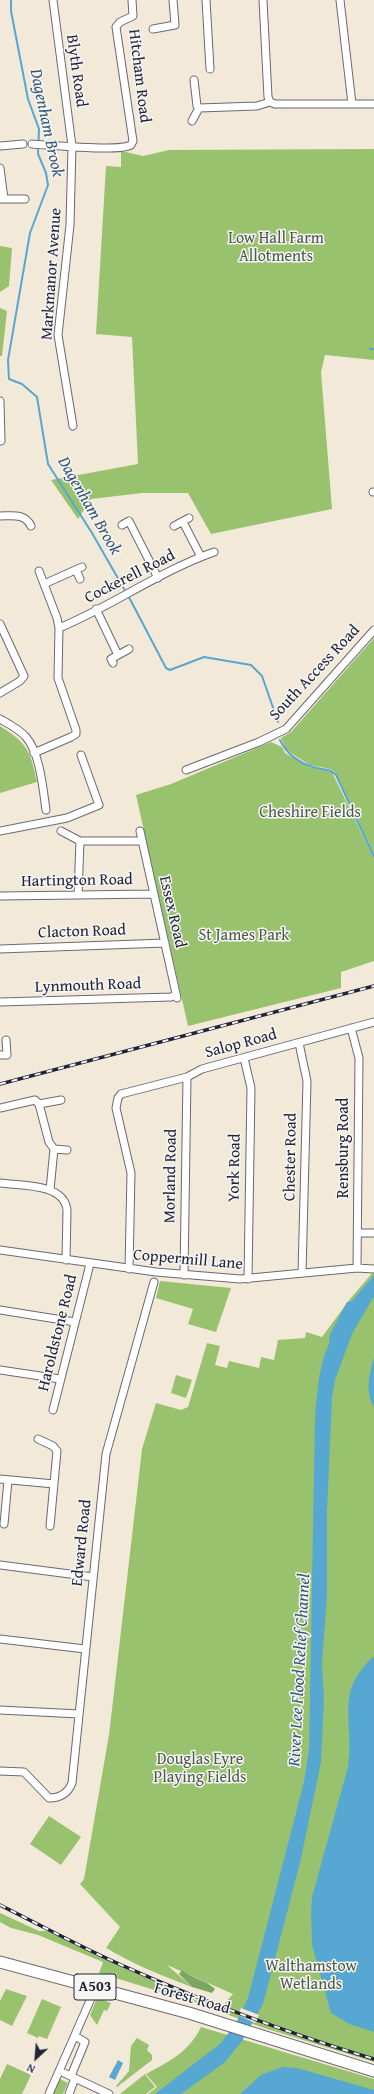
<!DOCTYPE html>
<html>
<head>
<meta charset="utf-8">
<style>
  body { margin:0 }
  #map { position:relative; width:374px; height:2094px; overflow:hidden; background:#f3e9d8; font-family:"Gentium Book Plus",serif }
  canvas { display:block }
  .north { position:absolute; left:16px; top:2038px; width:40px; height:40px; -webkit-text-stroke:3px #f6f6f2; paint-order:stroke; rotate:206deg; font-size:11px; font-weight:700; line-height:16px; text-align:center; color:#22223b }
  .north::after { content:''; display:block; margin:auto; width:14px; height:18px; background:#22223b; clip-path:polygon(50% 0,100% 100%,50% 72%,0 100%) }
</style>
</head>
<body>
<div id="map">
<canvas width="374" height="2094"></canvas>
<div class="north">N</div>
</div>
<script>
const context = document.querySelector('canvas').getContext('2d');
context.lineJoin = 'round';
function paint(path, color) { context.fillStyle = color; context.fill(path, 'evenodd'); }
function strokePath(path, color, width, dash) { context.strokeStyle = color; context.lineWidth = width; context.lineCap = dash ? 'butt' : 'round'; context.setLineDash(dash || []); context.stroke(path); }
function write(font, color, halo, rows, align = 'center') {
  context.font = font + ' "Gentium Book Plus",serif'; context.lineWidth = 3; context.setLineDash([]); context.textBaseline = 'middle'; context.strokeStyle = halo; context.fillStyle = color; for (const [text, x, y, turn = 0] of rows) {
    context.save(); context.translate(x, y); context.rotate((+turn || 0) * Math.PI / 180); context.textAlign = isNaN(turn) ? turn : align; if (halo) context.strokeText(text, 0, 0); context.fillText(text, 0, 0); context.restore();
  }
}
paint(new Path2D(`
  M374,149V360L325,355L321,372L332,509L211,534L188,493H142L91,499L78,519L51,480L138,464L132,337L96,334L106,166L121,167V151L143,156L169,150Z
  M0,246L12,248L9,286L0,292Z
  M0,308L7,311L2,356H0Z
  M374,638V855L335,772L330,769L310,765L297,757L286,749L281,738L291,732Z
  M0,726C28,744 30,750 37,782L0,793Z
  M271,742L282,747L285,753L309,767L332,772L374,859V961L341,972V988L188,1026L136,795L171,784Z
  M374,1271V2062L261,2027L218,2011L233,1994L167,1965L192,1987C162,1976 133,1964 106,1948L120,1927L80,1884L84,1879L109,1735L142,1449L156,1403L181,1410L188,1407L207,1343L220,1346L215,1365L227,1368L229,1361L259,1368L261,1357L274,1360L278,1340L305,1338L306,1332L322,1337L350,1299Z
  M160,1281L231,1288L216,1332L188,1324L193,1309L156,1298Z
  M176,1375L192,1380L186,1398L171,1393Z
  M49,1816L81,1837L61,1865L30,1844Z
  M0,1913L39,1931H47L197,2001V2003L99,1973L103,1962L38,1935L11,1928L0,1922Z
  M6,1989L27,1996L12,2026L0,2020V2001Z
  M97,1998L111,2003L107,2011L104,2010L97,2025L90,2015Z
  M42,1999L61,2007L47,2039L39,2036L38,2038L27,2033Z
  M201,2027L374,2079V2094H148L157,2087L146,2074C171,2060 188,2053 201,2027Z
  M137,2038L149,2045L147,2050L152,2055V2060L117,2087L116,2086L129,2071L131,2046Z
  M7,2064L31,2075L22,2094H0V2079Z
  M145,2074L155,2087L146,2094H120Z
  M60,2079L68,2083L63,2094H53Z`), '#99c26f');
paint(new Path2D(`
  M182,1970C192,1979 205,1979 215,1989L212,1993L192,1987L179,1974Z`), '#7aa862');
paint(new Path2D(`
  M374,1275V1296L352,1334L335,1380L332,1398L327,1511V1595L322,1664L324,1699L321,1762L300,1863L263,2004L242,2041L225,2062L181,2094H155L221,2043L237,2021L248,1998L304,1782L309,1749L315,1417C317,1397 318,1376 324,1357C326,1349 331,1344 329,1336L347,1302L352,1301Z
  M374,1358V1407C365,1392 369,1374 374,1358Z
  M374,1656V2032L349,2024L331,2013L312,1945L311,1913L312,1897L348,1767C355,1720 333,1694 374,1656Z
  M118,2060L123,2063L115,2080L109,2077Z
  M282,2067L297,2068L374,2090V2094H240L261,2075Z`), '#56a7d1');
paint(new Path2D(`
  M241,2008L259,2015L255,2023L238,2015Z`), '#f3e9d8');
strokePath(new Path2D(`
  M11,0V11L28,99L39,129L38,154L46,173L48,185L30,233L8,360L9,379L22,384L37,397L48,464L92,533L131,601L166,668L170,670L204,657L251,665L262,676L278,722
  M370,349H374
  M280,740C286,753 299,763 313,767C322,770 330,768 336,775L374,857`), '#56a7d1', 2);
const minor = new Path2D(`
  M53,0L72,146L70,225L58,335L73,426
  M206,0L210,69
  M263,0L268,97L270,102
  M340,0L352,104
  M153,29L175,25L173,0
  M194,80L197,106L199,108
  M270,102L275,104H374
  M192,121L199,108L257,106L270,102
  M32,144C50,145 119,152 131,145L133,141L116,27L120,22L133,16L132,0
  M0,146L23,144
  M0,168L4,199
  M0,199H25
  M0,401L1,441
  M373,492H374
  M0,516C12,516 25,513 31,526
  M183,522L201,557
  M122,525L129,521L158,578
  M174,526L189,518
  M76,570L80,579
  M44,584L82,567
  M96,609L118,655
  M0,624L24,676L20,681L0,693
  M59,628C112,606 160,571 214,552
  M113,663L111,659L129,649
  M0,719C9,724 19,729 26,737C40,753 43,789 46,810
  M34,753L71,737L76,734V730L58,678L59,628L57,618L39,571
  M186,770L259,742L286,729L374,630
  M0,831L67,818L99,805L81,755
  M61,831L80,841H142
  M140,831L177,998
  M78,895L80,841
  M0,896L154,894
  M0,949L165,943
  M0,1002L171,997L176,995
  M351,1028L359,1058L357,1268
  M299,1043L307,1081L302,1273
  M0,1055H7L6,1040
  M244,1058L251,1088L248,1279
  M39,1104L61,1100
  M0,1108L35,1100L39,1104L49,1142L54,1149L50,1190
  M54,1149L67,1150
  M0,1183C21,1186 64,1183 67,1210L66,1260
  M358,1233H374
  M0,1250L156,1272L240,1279L357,1268L374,1269
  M129,1269L131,1173L116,1108L118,1098L121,1094L187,1077L202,1069L374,1022
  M184,1275L187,1077
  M0,1310L75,1322
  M0,1370L60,1379
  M53,1410L90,1264
  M38,1439L53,1446L57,1451L50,1526
  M0,1479L54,1484
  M4,1524L8,1480
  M0,1565L93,1577
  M0,1639L85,1649
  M0,1710L79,1714
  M0,1771L24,1772L49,1798C60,1798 68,1793 72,1783L106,1454L154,1282
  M64,2073L109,2094
  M71,2076L85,2042L75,2036
  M49,2094L96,1987
  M69,2094L75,2078`);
const primary = new Path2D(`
  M0,1962L189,2013L374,2071`);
strokePath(minor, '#6b6872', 9);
strokePath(primary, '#6b6872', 13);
strokePath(minor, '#fff', 7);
strokePath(primary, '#fff', 11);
const rail = new Path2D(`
  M0,1084L374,986
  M0,1905C40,1925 79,1946 119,1964C202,2001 287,2033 374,2059`);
strokePath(rail, '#22223b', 3.5);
strokePath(rail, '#f6f6f2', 2, [6]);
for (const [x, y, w] of [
  [95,1987,42]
]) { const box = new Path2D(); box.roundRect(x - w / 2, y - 13, w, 26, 3); context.fillStyle = '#f6f6f2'; context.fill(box); strokePath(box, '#22223b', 1); }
write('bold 15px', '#22223b', null, [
  ["A503",95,1987]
]);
write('16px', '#22223b', '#f6f6f2', [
  ["Blyth Road",76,71,82],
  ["Hitcham Road",139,76,83],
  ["Markmanor Avenue",52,274,-86],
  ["Cockerell Road",130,577,-27],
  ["South Access Road",315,673,-47],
  ["Hartington Road",77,881,-1],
  ["Essex Road",172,912,77],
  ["Clacton Road",82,932,-2],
  ["Lynmouth Road",88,986,-2],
  ["Salop Road",241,1044,-15],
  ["Rensburg Road",344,1148,-90],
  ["Chester Road",291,1157,-89],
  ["York Road",235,1168,-89],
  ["Morland Road",171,1176,-89],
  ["Coppermill Lane",188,1260,5],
  ["Haroldstone Road",58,1333,-76],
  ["Edward Road",82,1543,-84],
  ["Forest Road",192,1999,16]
]);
write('16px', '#4c5a4d', '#f6f6f2', [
  ["Low Hall Farm",276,239],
  ["Allotments",276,257],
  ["Cheshire Fields",310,813],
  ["St James Park",244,936],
  ["Douglas Eyre",200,1760],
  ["Playing Fields",200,1778],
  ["Walthamstow",311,1967],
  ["Wetlands",311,1985]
]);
write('italic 17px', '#375777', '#f6f6f2', [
  ["Dagenham Brook",46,123,78],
  ["Dagenham Brook",89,506,60],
  ["River Lee Flood Relief Channel",300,1670,-87]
]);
</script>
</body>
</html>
